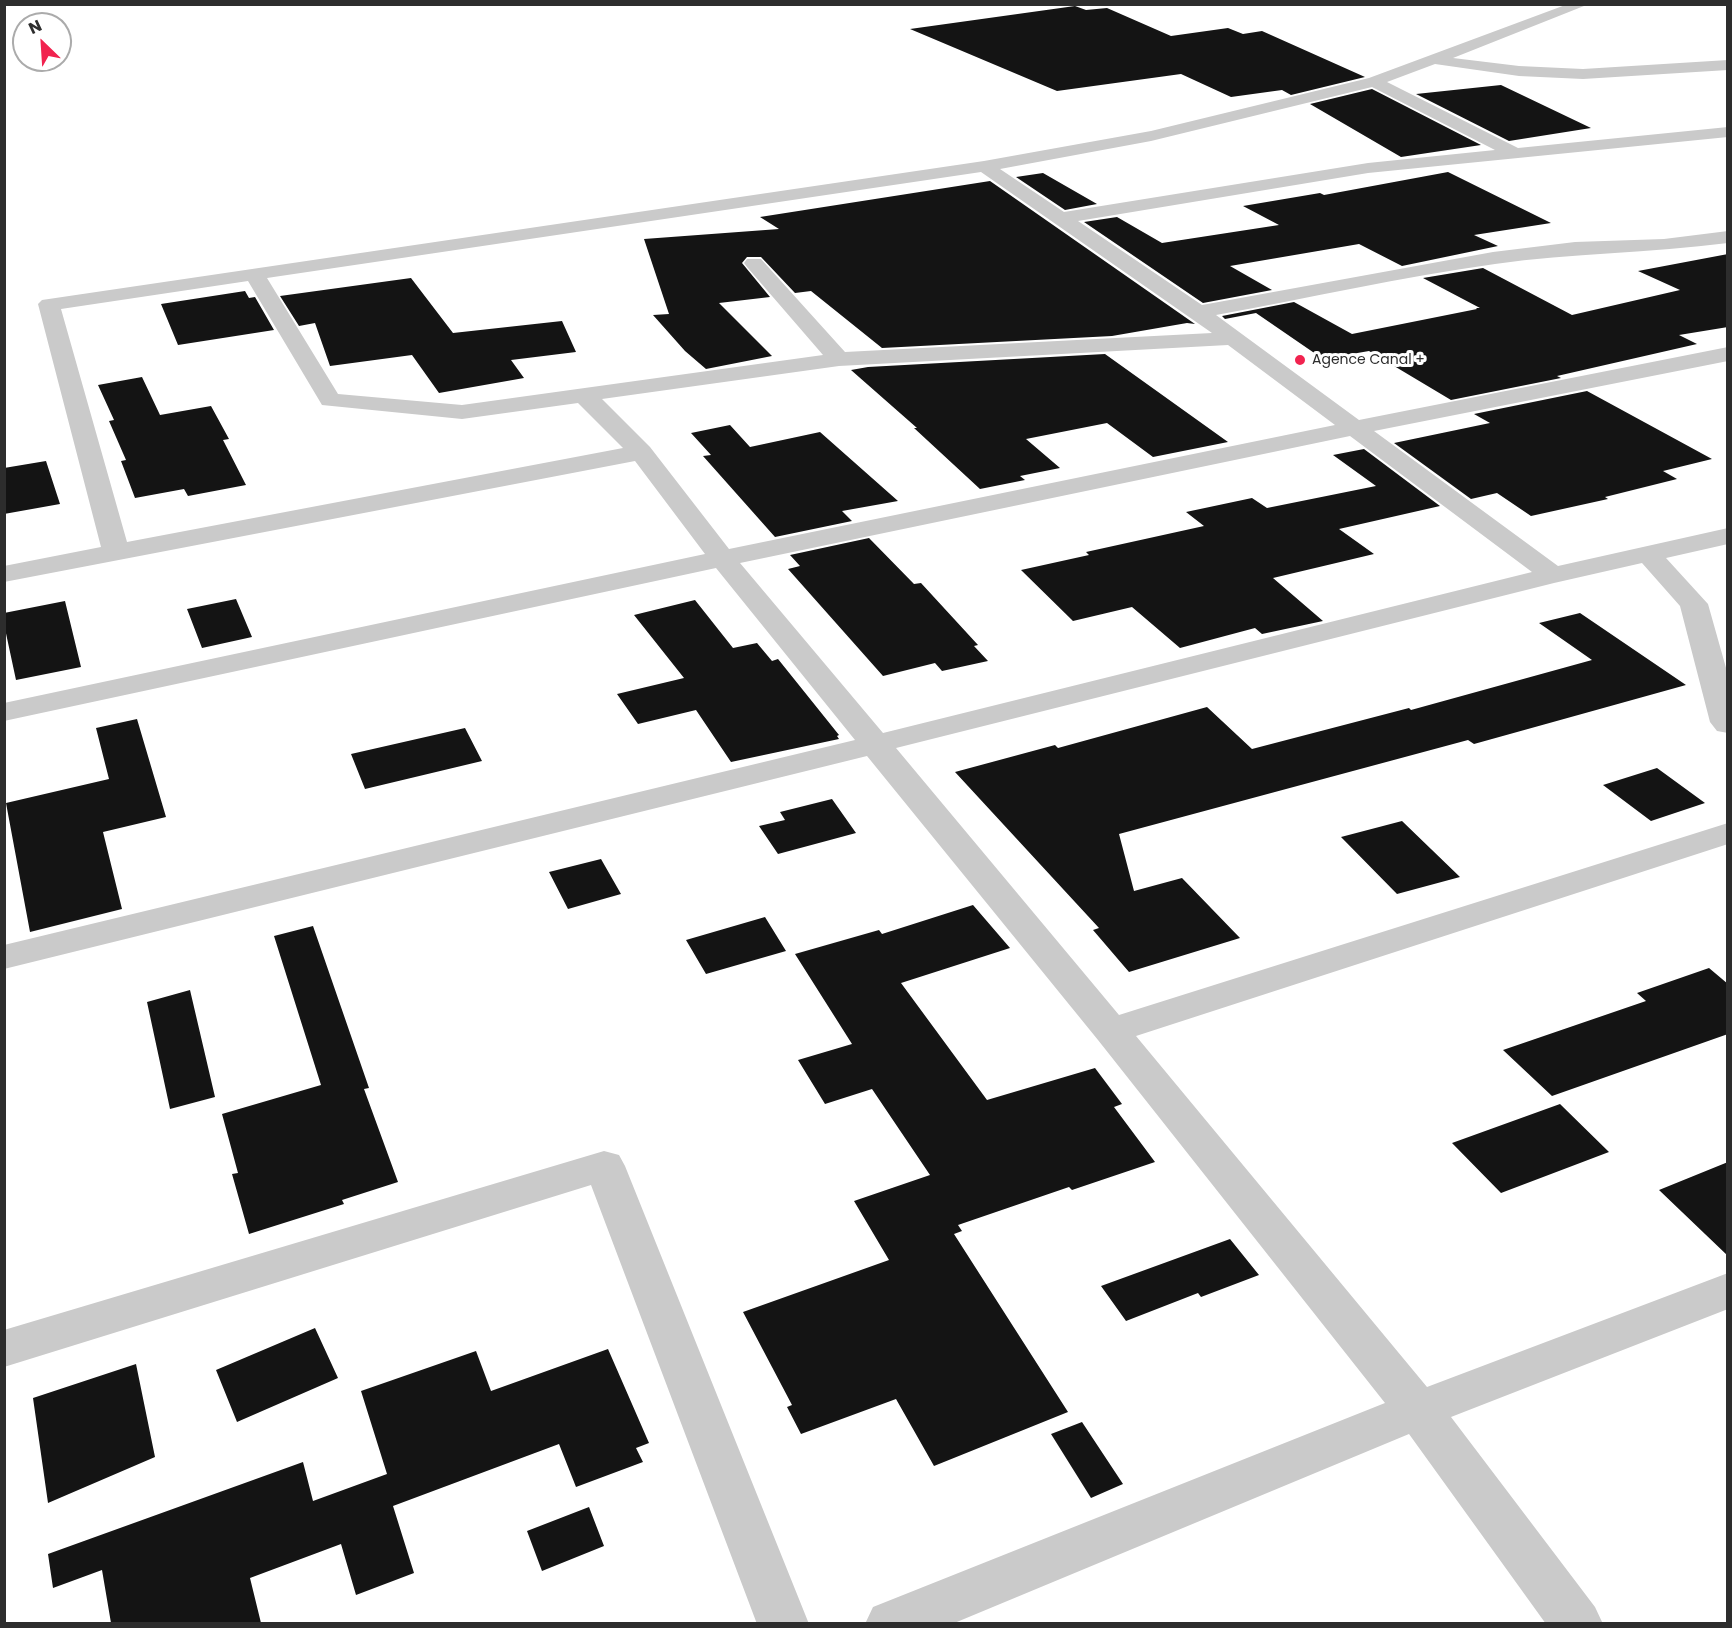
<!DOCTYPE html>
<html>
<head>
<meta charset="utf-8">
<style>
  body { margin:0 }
  #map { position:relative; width:1732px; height:1628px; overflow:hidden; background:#fff; font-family:Poppins,sans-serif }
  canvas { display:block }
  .frame { position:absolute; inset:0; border:6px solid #2d2d2d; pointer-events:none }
  .north { position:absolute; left:12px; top:12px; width:60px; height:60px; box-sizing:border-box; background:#fff; border:2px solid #ababab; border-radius:50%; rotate:335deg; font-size:16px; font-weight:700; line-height:24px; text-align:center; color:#2d2d2d }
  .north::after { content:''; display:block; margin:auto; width:21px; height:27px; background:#f1234f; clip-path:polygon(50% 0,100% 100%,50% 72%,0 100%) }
</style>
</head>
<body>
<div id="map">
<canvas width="1732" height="1628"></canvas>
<div class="frame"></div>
<div class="north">N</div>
</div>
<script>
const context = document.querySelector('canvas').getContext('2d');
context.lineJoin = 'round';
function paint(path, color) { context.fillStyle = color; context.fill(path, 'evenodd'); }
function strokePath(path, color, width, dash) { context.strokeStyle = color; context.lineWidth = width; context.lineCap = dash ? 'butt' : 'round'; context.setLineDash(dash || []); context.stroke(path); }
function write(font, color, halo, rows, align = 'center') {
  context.font = font + ' Poppins,sans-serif'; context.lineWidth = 6; context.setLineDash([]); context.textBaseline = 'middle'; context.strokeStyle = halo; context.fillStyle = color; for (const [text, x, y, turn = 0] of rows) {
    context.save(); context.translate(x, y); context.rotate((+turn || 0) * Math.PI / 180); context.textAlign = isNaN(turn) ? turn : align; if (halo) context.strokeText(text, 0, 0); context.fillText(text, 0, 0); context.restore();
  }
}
paint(new Path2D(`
  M1075,6L1086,10L1107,8L1171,36L1228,28L1243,34L1262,31L1365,77L1291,95L1282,90L1231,97L1181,74L1057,91L910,29Z
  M1501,85L1591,128L1509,141L1416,94Z
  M1372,89L1481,145L1401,157L1310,104Z
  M1448,172L1551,223L1474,235L1498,246L1402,266L1359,244L1230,266L1272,290L1203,303L1084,222L1117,217L1162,243L1279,225L1243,206L1320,193L1324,195Z
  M1043,173L1097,204L1065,210L1016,177Z
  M990,181L1195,324L1187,323L1112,336L882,348L811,291L795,293L761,257H747L742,263L770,297L719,303L772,356L706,369L685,351L653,315L669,314L644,239L779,229L760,217Z
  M1728,254V327L1679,335L1697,344L1557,376L1561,378L1451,400L1369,351L1323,359L1256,313L1225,319L1222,316L1294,302L1352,334L1477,309L1476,308H1480L1423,278L1483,268L1572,315L1680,290L1638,271Z
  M411,278L453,333L562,321L576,352L511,360L524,378L439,393L412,355L330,366L315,323L299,326L280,296Z
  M245,291L249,298L255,297L274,330L178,345L161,304Z
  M1105,354L1228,442L1153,457L1107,423L1026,439L1060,468L1020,476L1025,480L980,489L914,428H917L851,370L868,367Z
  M142,377L160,415L211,406L229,439L223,440L246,485L188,496L184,489L135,498L121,461L126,460L109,421L114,420L98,385Z
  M1587,391L1712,459L1663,471L1677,479L1605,497L1608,499L1531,516L1497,493L1471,499L1394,443L1490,423L1474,414Z
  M730,425L750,447L820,432L898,501L842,511L852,521L775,537L703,456L711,455L691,433Z
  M1364,449L1440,506L1339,529L1374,554L1273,578L1323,621L1262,634L1255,628L1180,648L1132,607L1073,621L1021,570L1089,555L1086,552L1204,526L1186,512L1252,498L1267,508L1376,486L1333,455Z
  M46,461L60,504L4,514V468Z
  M869,538L914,584L921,583L978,645L974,646L988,661L942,671L935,663L883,676L788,569L800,566L790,555Z
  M236,599L252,637L202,648L187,609Z
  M695,600L733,648L757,643L772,661L778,659L839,735L837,736L839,739L731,762L696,710L638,724L617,694L684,678L634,615Z
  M65,601L81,667L16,680L4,624V613Z
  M1580,613L1686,685L1474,744L1468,740L1119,834L1134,891L1182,878L1240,938L1129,972L1093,930L1099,928L955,772L1055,745L1058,748L1207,707L1252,749L1409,708L1411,710L1592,660L1539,623Z
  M137,719L166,817L103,832L122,909L30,932L6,803L109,779L96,728Z
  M465,728L482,761L365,789L351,754Z
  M1657,768L1705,803L1651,821L1603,785Z
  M832,799L856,833L778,854L759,826L785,820L780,812Z
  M1402,821L1460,877L1397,894L1341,837Z
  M601,859L621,894L568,909L549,872Z
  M973,905L1010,948L901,983L987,1100L1095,1068L1122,1104L1114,1107L1155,1162L1072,1190L1069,1187L958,1225L962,1231L954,1234L1068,1412L934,1466L896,1399L801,1434L787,1407L792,1405L743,1312L889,1260L854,1201L930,1175L872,1089L825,1104L798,1060L852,1044L795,954L879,930L882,934Z
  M765,917L786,951L706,974L686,940Z
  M313,926L369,1088L364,1089L398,1182L342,1200L344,1204L249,1234L232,1174L238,1173L222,1114L321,1085L274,936Z
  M1709,968L1728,984V1034L1552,1096L1503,1050L1646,1001L1637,993Z
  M190,990L215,1097L170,1109L147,1002Z
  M1560,1104L1609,1152L1501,1193L1452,1143Z
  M1728,1162V1256L1659,1190Z
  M1230,1239L1259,1275L1201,1297L1198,1293L1126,1321L1101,1286Z
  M315,1328L338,1378L237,1422L216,1370Z
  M608,1349L649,1443L636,1448L643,1462L576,1487L559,1444L393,1506L414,1573L356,1595L341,1544L250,1578L261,1623H111L102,1570L53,1588L48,1554L303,1462L313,1501L387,1474L361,1391L476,1351L491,1391Z
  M136,1364L155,1457L48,1503L33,1398Z
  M1082,1422L1123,1484L1091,1498L1051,1434Z
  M589,1507L604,1546L542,1571L527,1531Z`), '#141414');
paint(new Path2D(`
  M1568,4H1589L1453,58L1519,66L1583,69L1728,60V70L1583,79L1519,76L1435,64L1387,82L1518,148L1728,127V137L1368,173L1078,221L1202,305L1493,252L1575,242L1664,239L1728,231V243C1650,253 1572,253 1495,264C1402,277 1309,298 1216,315L1359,420L1728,347V361L1374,431L1558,566L1728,528V544L1666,558L1708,604L1728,675V733L1717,731L1710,722L1680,606L1642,563L1554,583L896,748L1119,1015L1728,823V844L1136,1036L1427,1387L1728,1273V1309L1451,1417L1595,1607L1603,1624H1546L1409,1434L952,1624H865L873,1607L1385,1403L1098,1040L867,756L4,969V945L855,740L716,568L4,721V703L705,554L635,461L4,582V566L101,547L38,304L42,300L984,161L1151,131L1369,78ZM1372,87L1495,150L1368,163L1064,212L1000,169L1151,141ZM981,172L1212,333L845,352L761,259H747L744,263L747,267L823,355L462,405L338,394L267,278ZM248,281L322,405L462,419L578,403L623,448L127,542L61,309ZM1228,345L1335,425L729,549L650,447L602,399L839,366ZM1350,436L1532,572L883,733L740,563Z
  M604,1151L619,1155L625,1166L809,1624H757L591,1185L4,1367V1330Z`), '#cacaca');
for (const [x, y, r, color] of [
  [1300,360,6,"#f1234f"]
]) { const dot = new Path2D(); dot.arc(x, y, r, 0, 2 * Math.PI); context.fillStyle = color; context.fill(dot); strokePath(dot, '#fff', 2); }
write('14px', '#2d2d2d', '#fff', [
  ["Agence Canal +",1312,360]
], 'left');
</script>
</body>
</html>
